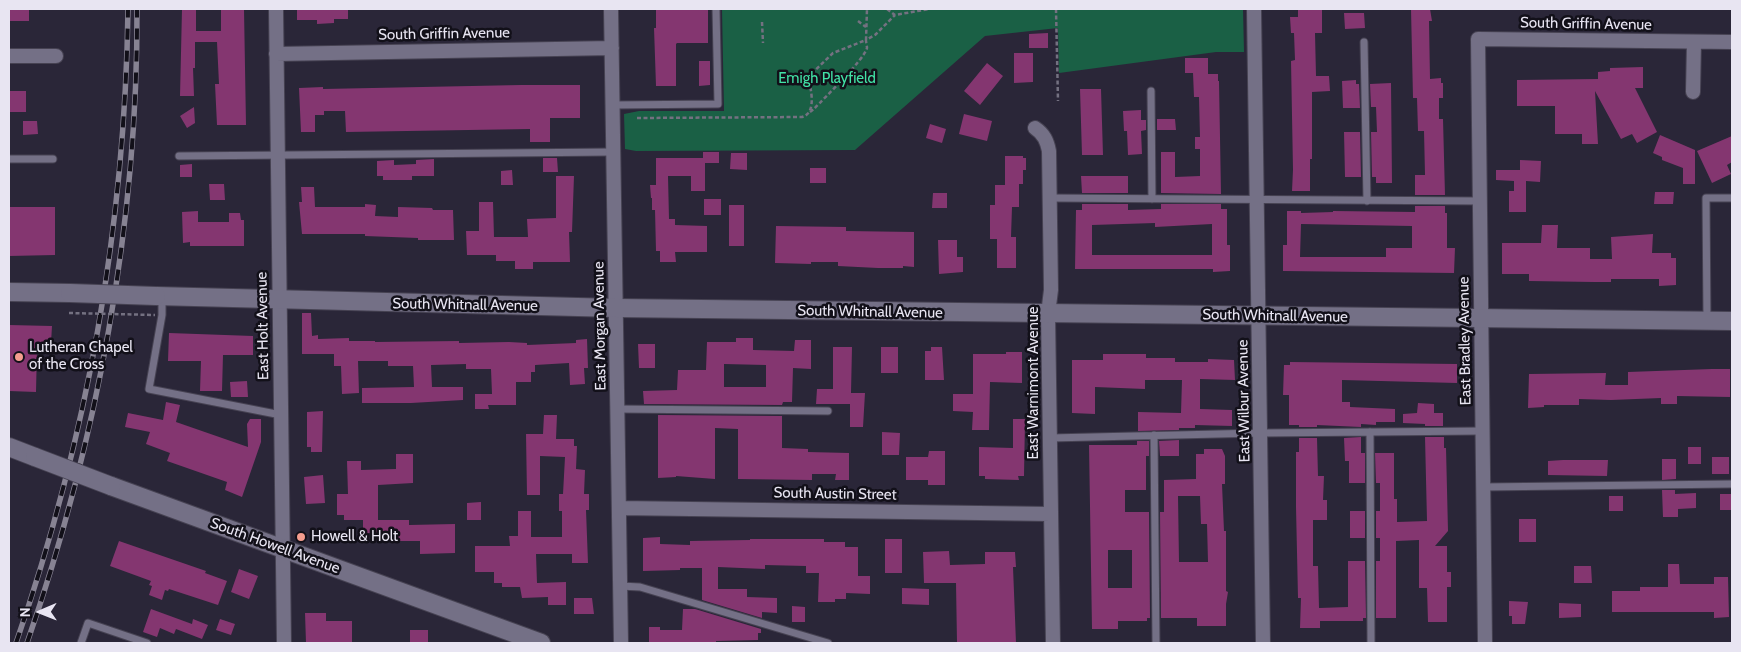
<!DOCTYPE html>
<html>
<head>
<meta charset="utf-8">
<style>
  body { margin:0 }
  #map { position:relative; width:1741px; height:652px; overflow:hidden; background:#2a2638; font-family:Cabin,sans-serif }
  canvas { display:block }
  .frame { position:absolute; inset:0; border:10px solid #e8e5f2; pointer-events:none }
  .north { position:absolute; left:15px; top:587px; width:50px; height:50px; -webkit-text-stroke:4px #121019; paint-order:stroke; rotate:269deg; font-size:14px; font-weight:700; line-height:20px; text-align:center; color:#e8e5f2 }
  .north::after { content:''; display:block; margin:auto; width:18px; height:22px; background:#e8e5f2; clip-path:polygon(50% 0,100% 100%,50% 72%,0 100%) }
</style>
</head>
<body>
<div id="map">
<canvas width="1741" height="652"></canvas>
<div class="frame"></div>
<div class="north">N</div>
</div>
<script>
const context = document.querySelector('canvas').getContext('2d');
context.lineJoin = 'round';
function paint(path, color) { context.fillStyle = color; context.fill(path, 'evenodd'); }
function strokePath(path, color, width, dash) { context.strokeStyle = color; context.lineWidth = width; context.lineCap = dash ? 'butt' : 'round'; context.setLineDash(dash || []); context.stroke(path); }
function write(font, color, halo, rows, align = 'center') {
  context.font = font + ' Cabin,sans-serif'; context.lineWidth = 5; context.setLineDash([]); context.textBaseline = 'middle'; context.strokeStyle = halo; context.fillStyle = color; for (const [text, x, y, turn = 0] of rows) {
    context.save(); context.translate(x, y); context.rotate((+turn || 0) * Math.PI / 180); context.textAlign = isNaN(turn) ? turn : align; if (halo) context.strokeText(text, 0, 0); context.fillText(text, 0, 0); context.restore();
  }
}
paint(new Path2D(`
  M722,9H1243L1244,52H1216L1059,73L1058,28L985,36L855,150L636,151L625,149L624,114L639,111H724Z`), '#1a6045');
paint(new Path2D(`
  M10,9H29V21H10Z
  M182,9H196V31H221V9H244L246,125H217L215,84H219L217,42H195V68H193L194,96H180Z
  M297,9H348V19H334V23L317,24V20H297Z
  M656,9H708V43H677L676,44V86H656L654,28H656Z
  M1298,9H1322V33H1315L1316,76H1329L1330,91L1312,92V159H1310V191H1292L1293,170L1291,61L1295,60L1294,33H1291L1290,17H1298Z
  M1411,9H1430L1432,21H1429L1430,79L1441,78V83H1443V98H1439V119H1443L1445,195H1415V175H1425L1424,131H1418L1417,98H1413Z
  M1344,13H1364L1365,28L1345,29Z
  M1048,33V48H1029V34Z
  M1014,53H1033V82L1014,83Z
  M1185,58H1208V74H1218V81H1219L1221,194L1161,193V152H1175V177L1200,176V149H1195V137H1200L1199,97H1194L1193,73H1185Z
  M699,61H710V85L699,86Z
  M987,63L1003,76L980,105L964,91Z
  M1643,67V88H1635L1657,132L1637,143L1632,134L1621,139L1595,91L1598,144H1582V134H1555V106H1517V80L1598,79V72L1610,71V68Z
  M1356,80V84H1359L1360,108H1343L1342,81Z
  M1391,83L1392,183H1376V177H1372L1371,132H1377L1376,107H1371L1370,84Z
  M521,85H580V118H550V142H530V129L346,132L345,111H324V115H315V132H301L299,88L323,87V89Z
  M1080,89H1101L1103,155H1082Z
  M9,91H26V112H9Z
  M194,107L195,123L187,128L180,116Z
  M1141,110V120H1146V130L1141,131L1142,154L1128,155L1127,131H1124L1123,111Z
  M964,114L992,121L987,141L959,134Z
  M1157,119H1175L1176,130H1157Z
  M23,121H37L38,134L23,135Z
  M930,124L946,129L942,143L926,138Z
  M1344,132H1360L1361,177H1345Z
  M1660,135L1695,150V184H1683V168L1662,160V157L1653,153Z
  M1732,136V162L1727,165L1731,174L1712,183L1697,151Z
  M703,152H719V163H705V191H691V176H668L669,219H675V225L707,226V252H675L676,262H660V251H656L655,210H652V198H651L650,185H656V158H703Z
  M731,153H747V170L730,169Z
  M1005,156H1023V158H1026V170H1023V184H1019V207H1012L1011,237H1016V268H997V239H990V205H995V185H1005Z
  M543,158H557L558,172H543Z
  M434,159V176H412V180H383V176H377V161L394,160V165L416,164V160Z
  M1520,160L1541,161L1540,182L1526,181V212H1509V191H1514V181L1496,180V170H1520Z
  M192,164V177H180V165Z
  M810,168H826V183H810Z
  M512,170L513,185H501V171Z
  M556,176H574L572,232H569L570,262H533V269H515V261H496V255H467L466,231H479V202H493L494,237H528L527,219L556,218Z
  M1081,176H1128V193H1082Z
  M209,184H224L225,200H210Z
  M301,187H314L315,207H365V204L376,205L375,216L398,217V207L432,208L433,210H453L454,240H418V238L365,236V234H302L299,202H302Z
  M1655,192H1674L1673,204H1654Z
  M933,193H947V208H932Z
  M704,199H721V215H704Z
  M1082,204H1128V210L1161,209V204H1221V209H1227V245H1230V271L1213,272V269H1075L1076,210H1082ZM1155,223V227L1212,224V255H1092V225Z
  M729,205H744V246H729Z
  M1415,206H1445V213H1447V248H1455L1454,273L1283,271V245H1287V211H1301V213L1333,212V211L1415,212ZM1301,224L1412,226V248H1386V257H1300Z
  M9,207H55V255L9,256Z
  M198,211V222H229V213H240L241,220H244V246H190V242L183,243L182,212Z
  M1542,225H1558L1557,248H1590V259H1612L1611,237L1653,234L1652,253H1671V258H1676V285L1659,286V279H1611V282H1594L1529,281V274H1502V243H1541Z
  M776,226L846,227V231L914,232V267L903,266V268H878L838,266V262H811V264L775,263Z
  M938,240H957V257H963V272L939,274Z
  M302,313H311L312,336L318,335V339L349,338V341H375V342L459,341V343L509,342L527,343V345L576,343V340L587,339L588,368H584L585,384L570,385L569,363L535,365V372H531V382H516V405H488L489,409H475V394H492L491,369H466V364L431,365L432,387H463V400L411,403H362V388L414,387L413,366H388V361H358L359,393L342,394L341,366H334V354H302Z
  M9,325L52,326L51,343H45V350L37,349L36,392L9,391Z
  M169,333L253,336V355H223L222,391H200L201,361H168Z
  M736,338H753V350L794,351L795,340H811V369L793,368L792,402H783L782,405L644,404L643,391L677,390L678,370H706L707,342H736ZM724,364L766,365V387H724Z
  M638,344H655V368H639Z
  M833,347H852L851,393H865L863,427H850V404H816L817,389H833Z
  M881,347H898V373H881Z
  M931,347H942L944,380H925V351H931Z
  M1006,352H1022V383L990,382L989,430H972L973,412L953,411V394H973V354H1006Z
  M1103,354H1146V358H1175V362H1208V359L1234,360L1235,380L1200,379V409L1232,410V426L1195,425V428H1179V430L1138,431V412L1181,413L1182,380H1145V389L1095,387V414L1072,413V360H1103Z
  M1290,362L1457,364V383L1342,380V402H1350V407L1395,409V422H1376V425L1361,424V427L1317,425V427H1299V425H1289V395H1283L1284,365H1290Z
  M1712,369H1730V397L1677,396V404H1661V398L1611,400L1579,399V405H1544V407L1528,408L1529,374L1606,373L1605,385H1628V372Z
  M247,381L248,397H231L230,382Z
  M166,402L180,405L176,422L248,447L247,424L250,419H261V442L242,497L225,490L227,482L167,461L170,453L146,444L150,432L125,427L128,413L163,420Z
  M1418,403L1434,404V413H1443V426H1425V424L1403,423V414L1417,413Z
  M323,411L322,452H311V447H307V412Z
  M544,415H557L556,439H574V446H577L576,469L585,470L584,494H589V510H586L588,563H572V554H536L537,583L566,582V605H548V597L522,598L520,587H502V583H494V572H475V546H510L509,536H518V511H531V537H562V511H559V494H563L565,457L540,456V495H527L526,434H543Z
  M658,415L782,416V448L808,449V452L849,453V480H835L836,474H812V480L738,479V429L715,428V479L676,476V477L658,478Z
  M1013,419H1025L1024,476H1018L1019,480L985,479V476H979V447L1013,448Z
  M882,432L900,433L899,455H882Z
  M1361,437V453H1365V483H1349V461H1345L1344,438Z
  M1425,437H1444V448H1446L1448,531L1435,546H1447V572H1451V587H1447V622H1428L1427,588H1419V540L1396,541V618H1376V561H1380V538H1376V511H1380V483H1376L1375,453H1394V499H1397V522L1427,521Z
  M1299,438H1317L1318,476H1324L1323,500H1327V520H1313V566H1318L1319,608L1348,607V561H1365L1366,618H1363V621H1320V628H1300L1301,598H1298L1296,507V452H1299Z
  M1179,440V456H1160L1159,441Z
  M1137,441H1149V456H1146V490H1125V512H1149L1150,618H1147V621H1118V629H1092L1089,445H1137ZM1108,550H1132V588H1108Z
  M1688,447H1701V464H1688Z
  M1204,449H1222L1225,456V484H1222L1224,531H1226V591L1228,592L1226,604V626H1197V618H1161L1160,512H1164V480L1196,479V454H1204ZM1178,496H1200L1201,524H1207L1208,562H1179Z
  M929,451H945V485H928V480H906V457H928Z
  M396,454H413V483L378,485V520H409V525L455,524V553L420,554V541H390V533H363V520H344V515H337V494H348L347,461H361V470L396,469Z
  M1712,457H1729V474H1712Z
  M1662,459H1676V479L1662,480Z
  M1563,460H1608L1607,476L1548,475V461Z
  M323,475L325,503L306,504L304,477Z
  M1662,490H1675V494L1696,493V508L1678,509V517H1663Z
  M1720,494H1732V510H1720Z
  M1609,496H1623V511H1609Z
  M481,502V520H467V503Z
  M1350,511H1365V538H1350Z
  M1519,519H1536V542H1519Z
  M660,537V544L690,545V541L750,540V539H824V542H845V547H858V576H870V594L846,593V599H835V602H818L819,573H806V566L765,565V569L718,567V589H747V597L777,598V613L762,612V618L702,600V568H680V570L643,571V538Z
  M885,539H902V573H885Z
  M119,541L206,571L205,573L227,581L218,605L169,589L168,591L165,590L162,600L149,595L152,586L149,585L151,581L110,566Z
  M949,551L950,565L985,564V552H1015L1016,567H1013L1016,643H957L956,583H924L923,552Z
  M1668,564H1679L1680,584H1714V577H1728L1729,617L1714,618V612H1612V591H1640V587H1668Z
  M1574,566H1591L1592,583H1574Z
  M239,569L258,576L249,599L231,592Z
  M902,588L929,589V605L902,604Z
  M574,598H592L594,614H574Z
  M1509,601L1528,602L1525,624H1512V616H1509Z
  M1559,603L1581,604V617L1559,618Z
  M792,606L805,607V622H792Z
  M151,609L192,624L193,619L208,625L202,639L176,629L174,634L160,628L157,637L143,632Z
  M683,609H695L761,629V633H758V640L716,641V643H649V627H660V630H682Z
  M305,613H326V621H352V643H306Z
  M220,619L235,624L231,635L216,630Z
  M410,630H428V643H410Z`), '#843670');
const service = new Path2D(`
  M1364,42L1367,201
  M1151,91L1152,199
  M613,105L718,104L716,9
  M179,156L613,152
  M9,159H53
  M1050,198L1480,201
  M162,297V315L149,389L281,415
  M1707,319L1706,198H1732
  M617,409L828,411
  M1370,432L1371,643
  M1154,435L1156,643
  M1050,438L1261,433L1482,431
  M1483,487L1732,484
  M620,586L640,587L828,643
  M81,643L88,623L147,643`);
const minor = new Path2D(`
  M276,9L284,643
  M611,9L621,643
  M1254,9L1263,643
  M276,54L612,48
  M9,56H56
  M1693,92L1694,42
  M1035,128C1044,134 1047,141 1049,151L1051,290L1048,314L1053,643
  M619,508L1051,514
  M1485,643L1478,39L1732,42`);
const tertiary = new Path2D(`
  M9,292L70,293
  M156,296L616,308L1732,321
  M9,447L35,457
  M111,486L541,643`);
strokePath(service, '#464252', 9);
strokePath(minor, '#464252', 16);
strokePath(tertiary, '#464252', 20);
strokePath(new Path2D(`
  M887,9L895,15L929,9
  M1056,9L1058,101
  M858,21L866,27
  M762,22L763,43
  M800,78L808,77L833,53L866,40L867,9
  M810,112L814,109C824,98 864,60 867,48C867,46 866,43 866,40L875,35L895,15
  M637,118L802,117C817,113 811,89 808,77`), '#747181', 2.5, [4, 2.5]);
strokePath(service, '#747086', 7);
strokePath(minor, '#747086', 14);
strokePath(tertiary, '#747086', 18);
const rail = new Path2D(`
  M16,643C87,439 125,225 128,9
  M27,643C97,442 138,222 137,9`);
strokePath(rail, '#878393', 5.5);
strokePath(rail, '#121019', 4, [11]);
const tertiaryBridge = new Path2D(`
  M70,293L156,296
  M35,457L111,486`);
strokePath(tertiaryBridge, '#464252', 20, []);
strokePath(new Path2D(`
  M69,313L155,315`), '#747181', 2.5, [4, 2.5]);
strokePath(tertiaryBridge, '#747086', 18);
for (const [x, y, r, color] of [
  [19,357,5,"#f59d8f"],
  [301,537,5,"#f59d8f"]
]) { const dot = new Path2D(); dot.arc(x, y, r, 0, 2 * Math.PI); context.fillStyle = color; context.fill(dot); strokePath(dot, '#121019', 2); }
write('15px', '#e8e5f2', '#121019', [
  ["South Griffin Avenue",1586,24,1],
  ["South Griffin Avenue",444,34,-1],
  ["South Whitnall Avenue",465,305,1],
  ["South Whitnall Avenue",870,312,1],
  ["South Whitnall Avenue",1275,316,1],
  ["East Holt Avenue",263,326,-91],
  ["East Morgan Avenue",600,326,-91],
  ["East Bradley Avenue",1465,341,-91],
  ["East Warnimont Avenue",1034,383,-90],
  ["East Wilbur Avenue",1244,401,-91],
  ["South Austin Street",835,494,1],
  ["South Howell Avenue",275,546,20]
]);
write('15px', '#42e3a6', '#121019', [
  ["Emigh Playfield",827,79]
]);
write('15px', '#e8e5f2', '#121019', [
  ["Lutheran Chapel",29,348],
  ["of the Cross",29,365],
  ["Howell & Holt",311,537]
], 'left');
</script>
</body>
</html>
